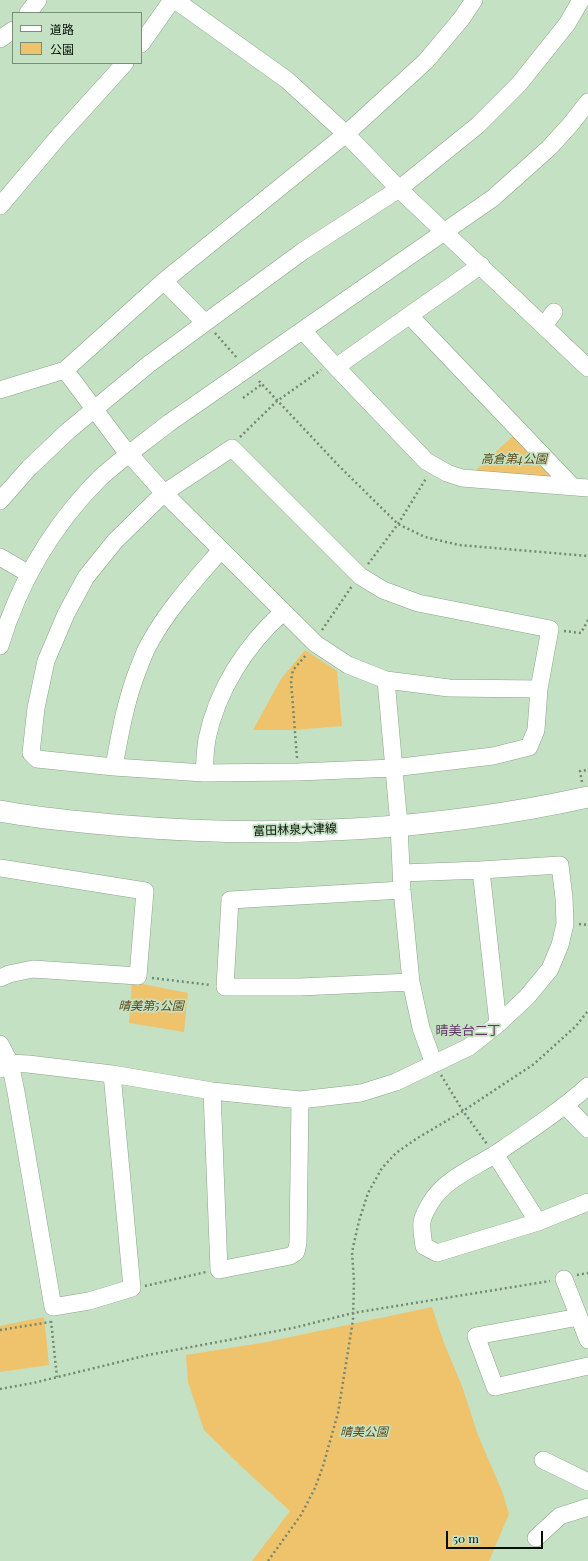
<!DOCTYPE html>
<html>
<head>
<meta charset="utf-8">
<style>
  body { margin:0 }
  #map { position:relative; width:588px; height:1561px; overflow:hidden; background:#c5e1c3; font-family:"Playfair Display","Noto Sans JP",serif }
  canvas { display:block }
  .legend { position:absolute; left:12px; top:12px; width:130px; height:52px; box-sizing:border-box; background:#c5e1c3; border:1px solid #798d77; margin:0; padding:5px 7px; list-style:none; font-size:12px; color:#060f05 }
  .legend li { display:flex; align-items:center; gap:8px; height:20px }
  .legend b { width:20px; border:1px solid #798d77 }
  .scale { position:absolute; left:446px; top:1531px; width:97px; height:18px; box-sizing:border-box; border:2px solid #060f05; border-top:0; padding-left:5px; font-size:12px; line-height:14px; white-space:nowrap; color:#060f05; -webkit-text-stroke:3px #c5e1c3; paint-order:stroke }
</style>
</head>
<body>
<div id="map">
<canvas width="588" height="1561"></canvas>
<ul class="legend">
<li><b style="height:5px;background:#fff"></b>道路</li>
<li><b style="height:11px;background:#eec36b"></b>公園</li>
</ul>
<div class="scale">50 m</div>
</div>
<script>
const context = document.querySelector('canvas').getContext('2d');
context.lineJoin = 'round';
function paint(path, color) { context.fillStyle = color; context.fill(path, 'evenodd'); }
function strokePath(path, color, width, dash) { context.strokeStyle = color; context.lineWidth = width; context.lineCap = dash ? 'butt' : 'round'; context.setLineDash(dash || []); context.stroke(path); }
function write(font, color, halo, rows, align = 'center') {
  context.font = font + ' "Playfair Display","Noto Sans JP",serif'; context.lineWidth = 3.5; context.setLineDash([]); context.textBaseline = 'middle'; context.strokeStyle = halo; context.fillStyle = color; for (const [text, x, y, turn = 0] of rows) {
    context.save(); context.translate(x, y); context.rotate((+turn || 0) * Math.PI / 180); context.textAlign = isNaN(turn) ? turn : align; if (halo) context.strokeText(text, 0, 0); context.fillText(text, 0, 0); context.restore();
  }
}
paint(new Path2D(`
  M514,435L552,474V478L474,472Z
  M305,650L337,671L342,726L295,730H253L281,679Z
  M132,982L188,993L184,1032L129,1023Z
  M432,1307L444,1343L462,1386L478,1435L502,1491L509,1514L489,1561H252L290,1511L244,1469L204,1430L188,1382L186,1355L267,1342Z
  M44,1317L49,1365L0,1372V1326Z`), '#eec36b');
const minor = new Path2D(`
  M175,0L287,80L346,134L399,189L588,368
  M28,13L38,0
  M0,39L13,30
  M141,44L172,0
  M0,206L59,136L125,63
  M481,265L336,367L426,461L447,473L462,478L588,488
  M164,281L205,323
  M410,316L572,486
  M544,326L554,312
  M303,331L336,367
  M65,370L122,446L164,493L316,644L348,665L386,680L449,688L539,689
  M0,390L65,370L164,281L346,134L426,61L462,18L474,0
  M232,448L360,576L383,590L418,603L550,629L539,689L536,730L529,747L493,756L393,768L298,772L204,773L114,767L37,759L31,753L36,708L46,661L66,614L86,577L115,541L164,493Z
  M0,501L29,468L68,431L149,364L303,251L399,189L478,125L519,84L567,24L581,0
  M0,557L29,574
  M0,646C19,583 53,525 100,478C122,458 146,441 169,423L493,198L549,148L570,125L588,102
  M386,680L399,825L402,890L411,982L421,1028L434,1064
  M114,767C120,733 126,699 139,667C142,659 145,651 149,644C168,609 195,580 221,550
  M204,773C205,762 205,750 207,739C217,690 246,645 283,612
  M0,868L145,891L138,976L33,969L9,974L0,978
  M481,870L498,1024
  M402,890L230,900L225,987H300L411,982
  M0,1044L10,1063L16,1092L53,1307L89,1301L132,1288L112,1074
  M0,1069L10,1063L28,1064L112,1074L212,1091L300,1100L361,1093L396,1082L469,1047L498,1024L527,997L550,969L560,945L565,924L564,898L560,865L481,870L402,873
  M588,1086C560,1111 525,1134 494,1155C473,1168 444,1180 431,1202C419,1221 421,1225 424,1246L437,1253L538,1222L588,1202
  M212,1091L219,1270L290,1256L296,1252L298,1243L300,1100
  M565,1105L588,1129
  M495,1154L538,1222
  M564,1279L588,1340
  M579,1317L476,1336L495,1387L588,1366
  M543,1460L588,1482
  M536,1538L560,1516L588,1507`);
const major = new Path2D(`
  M0,811C41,819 84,822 126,826C278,839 439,830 588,797`);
strokePath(minor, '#8aa488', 18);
strokePath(major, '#8aa488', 22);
strokePath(new Path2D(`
  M215,333L238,359
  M259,381L339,466L398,524L425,537L459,545L588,556
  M243,398L262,384
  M240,437L277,401L321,370
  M368,564L398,524L427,477
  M322,630L352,586
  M564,631L581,633L588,620
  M297,758L291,681L293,670L307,654
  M582,782L580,771L588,770
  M579,924L588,925
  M152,978L211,985
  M441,1075L463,1111L487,1144
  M577,1275L588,1273
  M145,1286L206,1272
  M51,1321L57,1377
  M0,1330L50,1322
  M0,1389L33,1383L148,1355L293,1328L353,1313L550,1281
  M268,1561L301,1515L315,1488L323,1466L338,1413L353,1320L354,1281L352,1252L359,1221L368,1193L382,1168L396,1153L416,1139L463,1111L534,1064L576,1026L588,1011`), '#748872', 2.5, [2, 3]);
strokePath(minor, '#fff', 17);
strokePath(major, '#fff', 21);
write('italic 12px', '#604917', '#c5e1c3', [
  ["高倉第4公園",514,459],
  ["晴美第5公園",151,1006],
  ["晴美公園",364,1432]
]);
write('12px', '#060f05', '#c5e1c3', [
  ["富田林泉大津線",295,830,-2]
]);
write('13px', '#613266', '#c5e1c3', [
  ["晴美台二丁",468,1031]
]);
</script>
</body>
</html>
